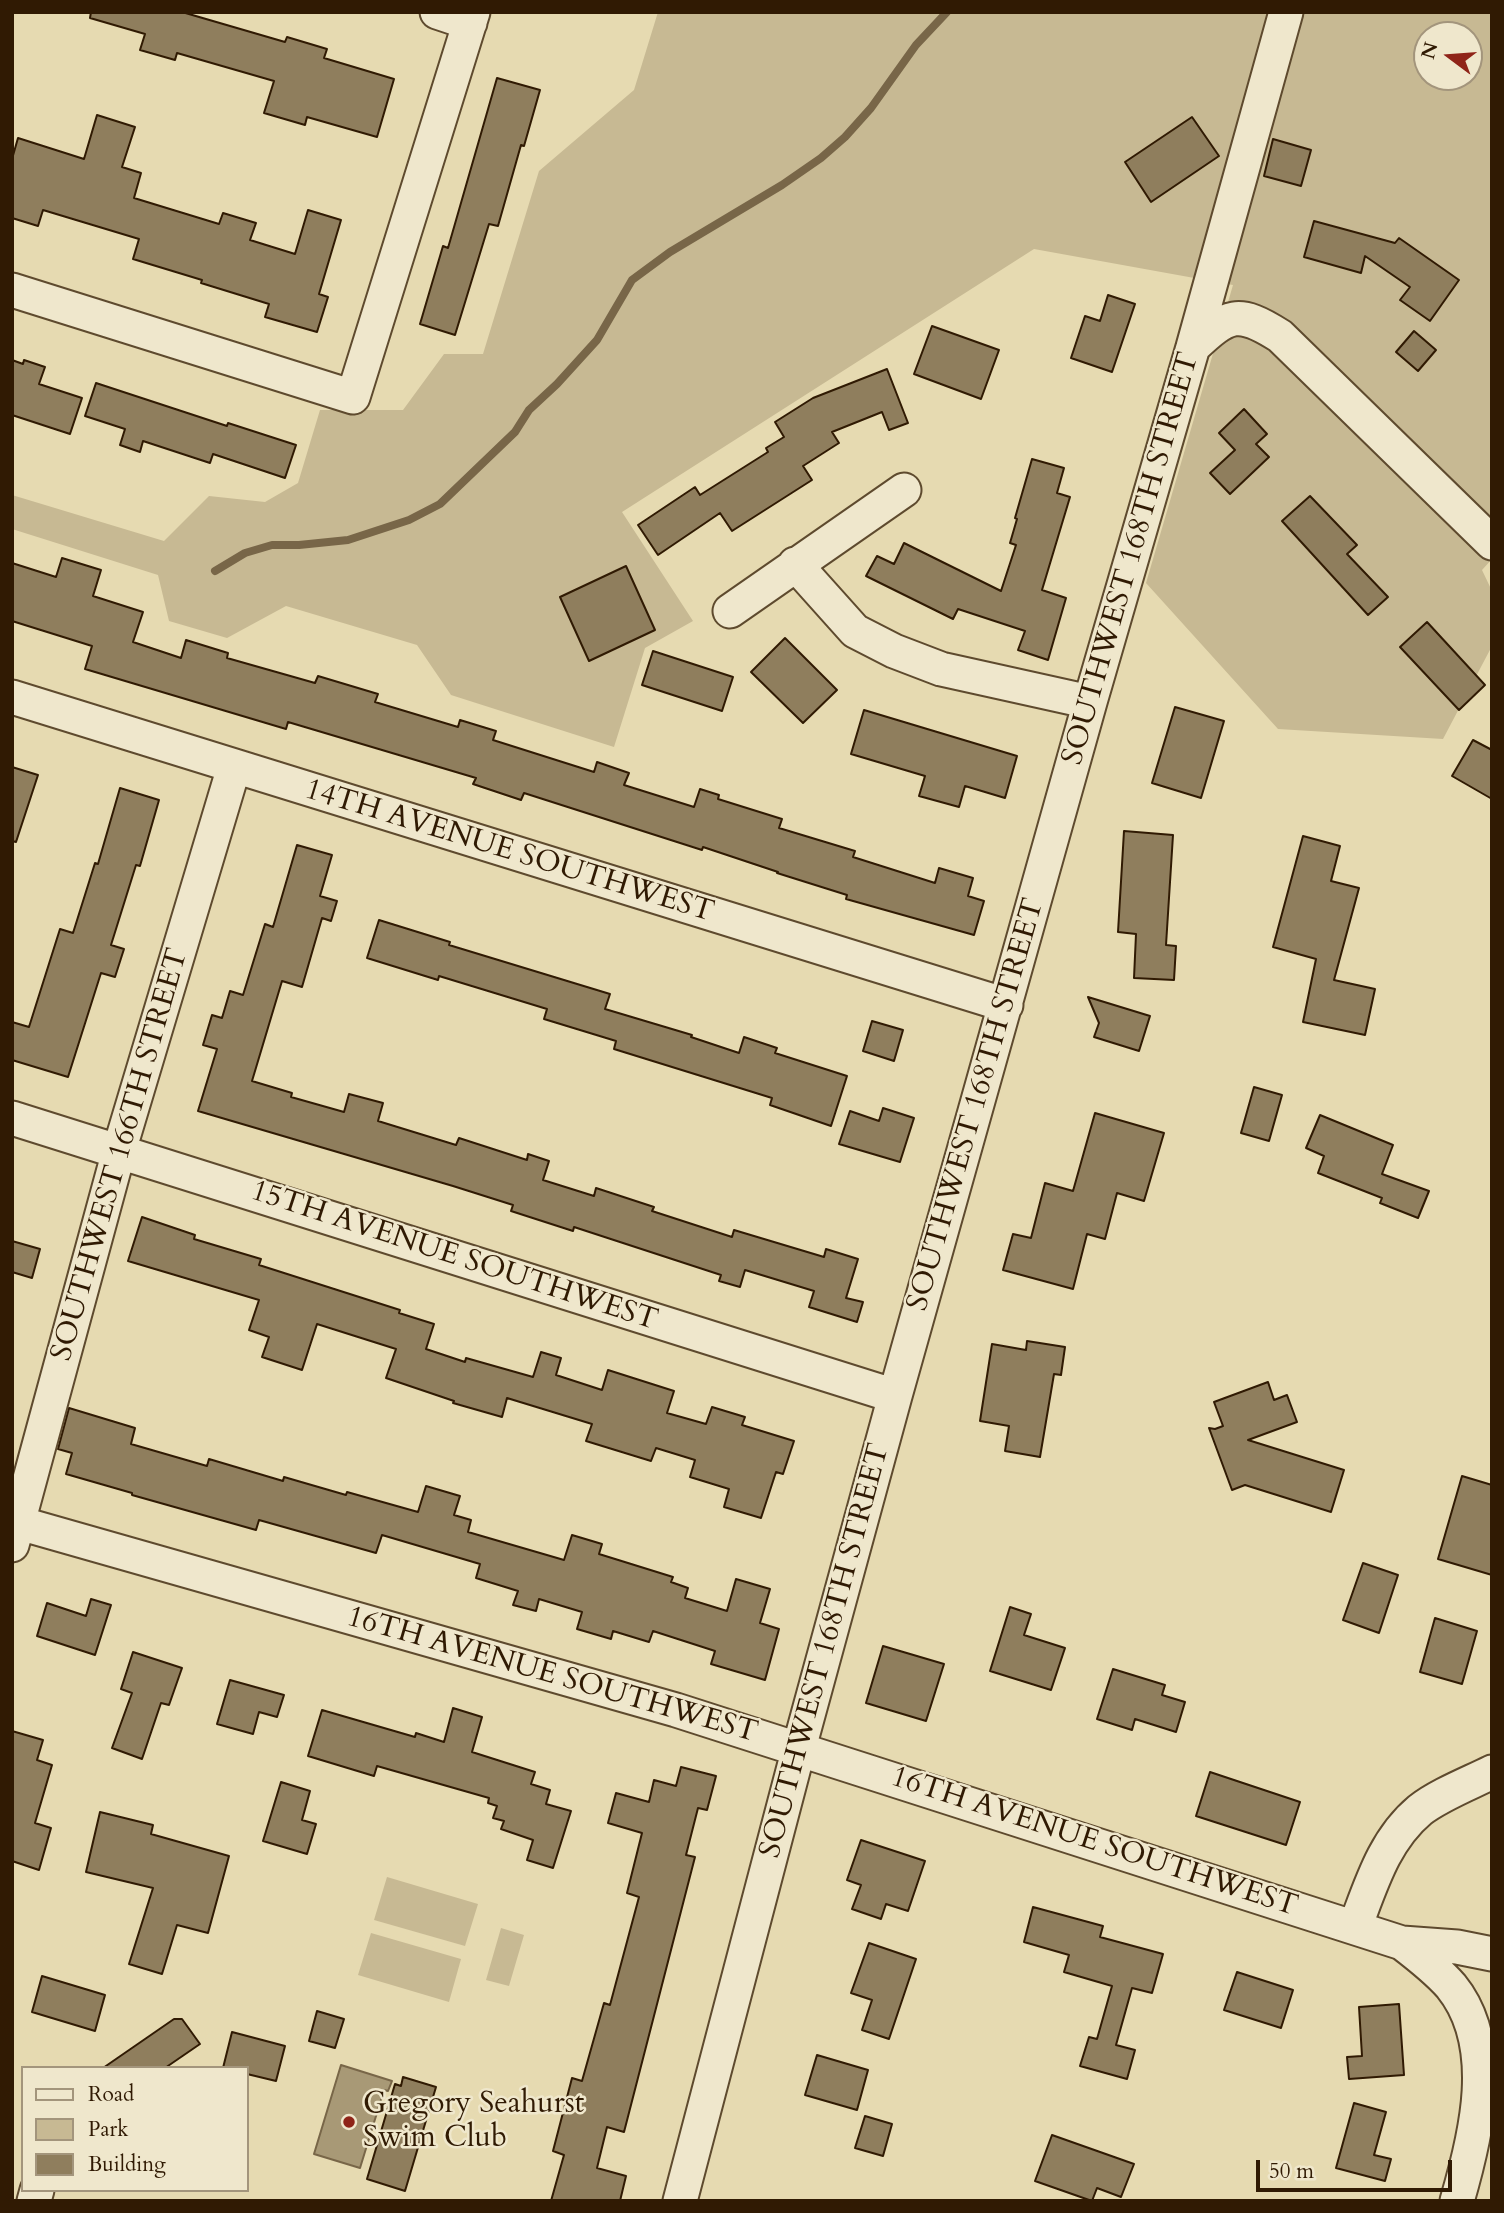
<!DOCTYPE html>
<html>
<head>
<meta charset="utf-8">
<style>
  body { margin:0 }
  #map { position:relative; width:1504px; height:2213px; overflow:hidden; background:#e6dab1; font-family:Cardo,serif }
  canvas { display:block }
  .frame { position:absolute; inset:0; border:14px solid #301a03; pointer-events:none }
  .legend { position:absolute; left:21px; top:2066px; width:228px; height:126px; box-sizing:border-box; background:#efe7cc; border:2px solid #a3957c; margin:0; padding:9px 12px; list-style:none; font-size:21px; color:#301a03 }
  .legend li { display:flex; align-items:center; gap:14px; height:35px }
  .legend b { width:35px; border:2px solid #a3957c }
  .north { position:absolute; left:1413px; top:21px; width:70px; height:70px; box-sizing:border-box; background:#efe7cc; border:2px solid #a3957c; border-radius:50%; rotate:286deg; font-size:19px; font-weight:700; line-height:28px; text-align:center; color:#301a03 }
  .north::after { content:''; display:block; margin:auto; width:24px; height:32px; background:#8f2418; clip-path:polygon(50% 0,100% 100%,50% 72%,0 100%) }
  .scale { position:absolute; left:1256px; top:2160px; width:196px; height:32px; box-sizing:border-box; border:4px solid #301a03; border-top:0; padding-left:9px; font-size:21px; line-height:24px; white-space:nowrap; color:#301a03; -webkit-text-stroke:5px #efe7cc; paint-order:stroke }
</style>
</head>
<body>
<div id="map">
<canvas width="1504" height="2213"></canvas>
<div class="frame"></div>
<ul class="legend">
<li><b style="height:9px;background:#efe7cc"></b>Road</li>
<li><b style="height:19px;background:#c7b993"></b>Park</li>
<li><b style="height:19px;background:#8f7e5d"></b>Building</li>
</ul>
<div class="north">N</div>
<div class="scale">50 m</div>
</div>
<script>
const context = document.querySelector('canvas').getContext('2d');
context.lineJoin = 'round';
function paint(path, color) { context.fillStyle = color; context.fill(path, 'evenodd'); }
function strokePath(path, color, width, dash) { context.strokeStyle = color; context.lineWidth = width; context.lineCap = dash ? 'butt' : 'round'; context.setLineDash(dash || []); context.stroke(path); }
function write(font, color, halo, rows, align = 'center') {
  context.font = font + ' Cardo,serif'; context.lineWidth = 5; context.setLineDash([]); context.textBaseline = 'middle'; context.strokeStyle = halo; context.fillStyle = color; for (const [text, x, y, turn = 0] of rows) {
    context.save(); context.translate(x, y); context.rotate((+turn || 0) * Math.PI / 180); context.textAlign = isNaN(turn) ? turn : align; if (halo) context.strokeText(text, 0, 0); context.fillText(text, 0, 0); context.restore();
  }
}
paint(new Path2D(`
  M658,12H1492V559L1482,570L1492,591V646L1443,739L1278,729L1146,583L1233,285L1034,249L622,512L693,621L645,648L614,747L451,695L417,645L286,606L227,638L169,621L158,575L12,529V495L164,541L209,496L265,502L298,483L320,410H403L444,354H483L539,171L634,90ZM1427,35H1469V77H1427Z
  M387,1877L478,1904L465,1946L374,1920Z
  M501,1928L524,1935L509,1986L486,1980Z
  M371,1933L461,1959L449,2002L358,1975Z`), '#c7b993');
const water = new Path2D(`
  M341,2065L392,2081L388,2091L384,2090L360,2168L314,2154Z`);
paint(water, '#a89976');
strokePath(water, '#786648', 2);
strokePath(new Path2D(`
  M215,571L245,553L272,545H299L348,540L409,520L440,504L515,432L529,410L557,384L597,340L632,280L670,252L782,185L821,158L845,137L871,108L916,45L947,12`), '#786648', 8);
const building = new Path2D(`
  M91,12H182L285,42L287,37L327,49L324,58L394,79L377,137L307,117L305,125L264,113L274,81L177,53L175,60L140,50L145,34L90,18Z
  M497,78L540,90L524,146L521,145L498,226L489,224L455,335L420,324L443,246L448,248Z
  M97,115L135,127L122,167L141,173L134,198L219,224L223,213L256,223L250,240L295,254L308,210L341,220L319,294L328,297L317,332L265,317L269,304L201,283L202,280L133,259L139,239L43,210L38,226L12,218V159L18,138L84,159Z
  M1192,117L1219,156L1151,202L1125,162Z
  M1273,139L1311,150L1301,186L1264,176Z
  M1314,221L1395,243L1399,238L1459,280L1430,321L1400,300L1410,287L1365,256L1361,273L1304,257Z
  M1108,295L1135,304L1112,372L1071,358L1085,316L1100,321Z
  M932,326L999,350L981,399L914,374Z
  M1414,331L1436,350L1418,371L1396,352Z
  M12,360L23,364L24,360L45,367L39,384L82,398L70,434L12,415Z
  M887,369L908,423L889,430L882,412L832,432L839,443L803,466L812,480L732,531L720,513L658,555L638,525L695,487L700,495L768,452L766,448L784,437L775,422L813,398Z
  M96,383L227,426L228,423L296,445L285,478L213,454L210,463L143,441L140,452L120,445L125,429L85,416Z
  M1244,409L1267,434L1256,444L1269,457L1230,494L1210,473L1235,450L1219,433Z
  M1032,459L1064,468L1057,493L1070,497L1042,590L1066,598L1048,660L1018,650L1025,631L958,609L953,619L866,576L877,556L894,564L904,543L1001,591L1016,545L1010,543L1017,519L1015,518Z
  M1310,496L1357,545L1347,554L1388,597L1368,615L1282,521Z
  M62,558L101,570L93,596L143,612L133,642L181,658L186,640L228,653L227,658L315,683L318,676L378,694L375,702L458,727L460,720L496,731L493,740L594,772L597,762L629,773L624,785L694,807L700,789L719,795L718,799L782,819L779,828L855,851L853,857L935,883L939,868L973,878L968,896L984,901L974,935L846,899L847,895L777,873L778,872L703,847L702,850L524,793L521,800L473,784L476,778L288,722L286,729L85,669L92,646L12,621V563L56,577Z
  M626,566L655,630L589,661L560,597Z
  M1427,622L1485,685L1459,710L1400,647Z
  M785,638L837,690L803,723L751,672Z
  M653,651L733,677L722,711L642,685Z
  M1175,707L1224,721L1201,798L1152,783Z
  M864,710L1017,756L1005,798L965,786L959,807L919,796L925,776L851,754Z
  M1473,740L1492,750V799L1452,776Z
  M12,767L38,775L16,842L12,841Z
  M120,788L159,800L140,866L136,865L111,945L124,949L115,977L101,973L68,1077L12,1060V1022L29,1027L60,929L73,933L95,863L98,864Z
  M1124,831L1173,835L1166,945L1176,946L1174,980L1134,978L1136,934L1118,932Z
  M1303,836L1340,846L1331,881L1359,888L1334,980L1375,989L1365,1035L1303,1022L1316,959L1273,947Z
  M297,845L332,855L320,896L337,901L331,921L322,918L302,987L282,981L252,1081L292,1093L291,1097L344,1112L349,1094L383,1103L378,1121L456,1145L459,1138L527,1160L528,1154L549,1161L543,1180L594,1196L596,1188L654,1207L652,1211L732,1237L734,1230L824,1257L826,1249L858,1259L846,1298L863,1302L857,1322L809,1307L814,1291L745,1270L740,1287L719,1281L721,1275L574,1227L573,1231L511,1211L513,1205L453,1186L198,1111L217,1049L203,1045L212,1015L222,1018L230,991L243,995L265,924L273,927Z
  M379,920L450,942L449,945L610,994L605,1009L692,1035L691,1037L739,1053L744,1037L777,1048L775,1053L847,1076L831,1126L770,1105L772,1098L614,1049L616,1041L544,1019L547,1009L439,976L438,980L367,958Z
  M1088,997L1150,1016L1139,1051L1094,1037L1099,1023Z
  M872,1021L903,1030L894,1061L863,1051Z
  M1254,1087L1282,1095L1269,1141L1241,1133Z
  M883,1108L914,1118L900,1162L839,1144L850,1111L879,1121Z
  M1095,1113L1164,1133L1144,1201L1117,1193L1105,1239L1087,1234L1073,1289L1003,1270L1013,1234L1031,1238L1045,1183L1073,1191Z
  M1320,1115L1393,1145L1382,1174L1429,1191L1418,1218L1380,1203L1382,1198L1318,1173L1324,1156L1306,1148Z
  M142,1217L195,1235L194,1239L261,1259L259,1265L400,1310L399,1313L434,1324L426,1349L465,1362L466,1358L533,1377L541,1352L561,1358L556,1375L602,1390L608,1370L674,1391L667,1413L706,1424L712,1407L745,1417L742,1425L794,1441L783,1474L776,1472L761,1518L724,1507L729,1489L690,1477L695,1460L656,1448L651,1461L586,1441L592,1424L507,1398L502,1417L453,1403L454,1401L386,1378L396,1349L317,1324L302,1370L262,1357L269,1337L249,1330L259,1300L128,1261Z
  M12,1241L40,1249L32,1278L12,1272Z
  M1027,1341L1065,1347L1061,1375L1054,1374L1040,1457L1005,1451L1009,1426L980,1421L992,1344L1026,1350Z
  M1268,1382L1274,1400L1287,1395L1297,1422L1248,1440L1344,1470L1331,1512L1245,1485L1232,1490L1209,1428L1215,1429L1223,1426L1214,1402Z
  M69,1408L135,1428L131,1444L207,1466L209,1459L283,1481L284,1477L346,1495L347,1492L418,1512L426,1486L460,1496L454,1515L471,1520L468,1532L564,1560L572,1535L602,1544L599,1554L673,1577L671,1582L688,1588L685,1598L727,1611L736,1579L770,1589L760,1623L779,1629L765,1680L711,1664L715,1651L653,1631L649,1642L613,1631L611,1639L577,1629L582,1612L539,1599L536,1611L513,1605L518,1591L476,1578L480,1564L382,1535L376,1553L259,1520L256,1530L132,1495V1493L66,1474L72,1453L58,1449Z
  M1462,1476L1492,1485V1575L1438,1559Z
  M1363,1563L1398,1575L1379,1633L1343,1620Z
  M91,1599L111,1605L95,1655L37,1636L47,1603L86,1616Z
  M1010,1607L1031,1614L1024,1635L1065,1648L1051,1690L990,1671Z
  M1435,1618L1477,1631L1462,1684L1420,1672Z
  M883,1646L944,1664L926,1721L866,1703Z
  M133,1652L182,1668L169,1705L161,1703L142,1759L112,1748L132,1693L121,1689Z
  M1113,1669L1165,1685L1162,1695L1185,1702L1176,1732L1135,1719L1132,1730L1097,1719Z
  M230,1680L284,1695L277,1717L259,1712L253,1734L217,1724Z
  M453,1708L482,1717L472,1752L535,1772L531,1784L550,1790L546,1804L571,1811L553,1868L527,1860L533,1840L501,1829L504,1821L493,1818L497,1806L488,1803L489,1798L377,1766L374,1776L308,1756L322,1710L415,1737L416,1733L444,1742Z
  M12,1731L43,1740L37,1760L52,1765L35,1823L51,1828L39,1870L12,1861Z
  M681,1767L716,1776L707,1810L698,1808L686,1855L695,1857L624,2132L607,2127L597,2168L626,2176L620,2201H551L564,2155L553,2151L572,2078L582,2081L604,2003L610,2005L639,1897L627,1893L642,1833L608,1823L616,1793L649,1802L654,1780L676,1786Z
  M1210,1772L1300,1802L1286,1845L1196,1816Z
  M281,1782L310,1791L302,1820L316,1824L307,1854L263,1841Z
  M100,1812L153,1825L151,1834L229,1856L208,1933L177,1925L162,1974L129,1964L153,1888L86,1872Z
  M861,1840L925,1861L908,1911L886,1904L881,1919L852,1909L861,1885L847,1880Z
  M1033,1907L1103,1926L1100,1937L1163,1954L1152,1993L1132,1988L1116,2045L1135,2050L1127,2079L1080,2066L1089,2037L1097,2039L1112,1986L1064,1972L1069,1955L1024,1942Z
  M869,1943L916,1959L889,2039L862,2030L872,2000L851,1993Z
  M1237,1972L1293,1990L1281,2028L1224,2010Z
  M42,1976L105,1995L95,2031L32,2012Z
  M1399,2004L1404,2075L1349,2079L1347,2057L1362,2056L1359,2007Z
  M317,2011L344,2019L335,2048L309,2041Z
  M174,2019H182L200,2044L165,2068H103Z
  M232,2032L285,2046L276,2081L247,2074V2068H223Z
  M817,2055L868,2070L857,2110L805,2095Z
  M403,2077L436,2087L405,2191L367,2179L395,2084L401,2086Z
  M1354,2103L1386,2112L1374,2155L1391,2159L1385,2181L1336,2168Z
  M865,2116L892,2124L883,2156L855,2148Z
  M1052,2135L1134,2164L1121,2197L1097,2188L1092,2201L1035,2181Z`);
paint(building, '#8f7e5d');
strokePath(building, '#301a03', 2);
const minor = new Path2D(`
  M437,12L470,23
  M12,290L353,397L473,12
  M1193,347C1228,314 1238,309 1280,336L1492,543
  M795,564L855,631L894,651L941,669L1090,702
  M730,611L904,490
  M12,697L1006,1005
  M12,1118L895,1396
  M12,1521L676,1710L1402,1943L1457,1947L1492,1954
  M12,1545L119,1151L234,767
  M1355,1927C1371,1885 1384,1840 1420,1810C1439,1795 1470,1783 1492,1772
  M1402,1943C1419,1956 1437,1970 1451,1986C1499,2045 1476,2136 1457,2201
  M34,2201L37,2190
  M680,2201L799,1748L895,1396L1090,702L1193,347L1286,12`);
strokePath(minor, '#5e4a2e', 37);
strokePath(minor, '#efe7cc', 33);
for (const [x, y, r, color] of [
  [349,2122,7,"#8f2418"]
]) { const dot = new Path2D(); dot.arc(x, y, r, 0, 2 * Math.PI); context.fillStyle = color; context.fill(dot); strokePath(dot, '#efe7cc', 2.5); }
write('30px', '#301a03', '#efe7cc', [
  ["SOUTHWEST 168TH STREET",1132,559,-74],
  ["14TH AVENUE SOUTHWEST",509,852,17],
  ["SOUTHWEST 168TH STREET",977,1105,-74],
  ["SOUTHWEST 166TH STREET",121,1155,-74],
  ["15TH AVENUE SOUTHWEST",454,1257,18],
  ["SOUTHWEST 168TH STREET",826,1651,-75],
  ["16TH AVENUE SOUTHWEST",552,1676,16],
  ["16TH AVENUE SOUTHWEST",1094,1843,18]
]);
write('30px', '#301a03', '#efe7cc', [
  ["Gregory Seahurst",363,2105],
  ["Swim Club",363,2139]
], 'left');
</script>
</body>
</html>
